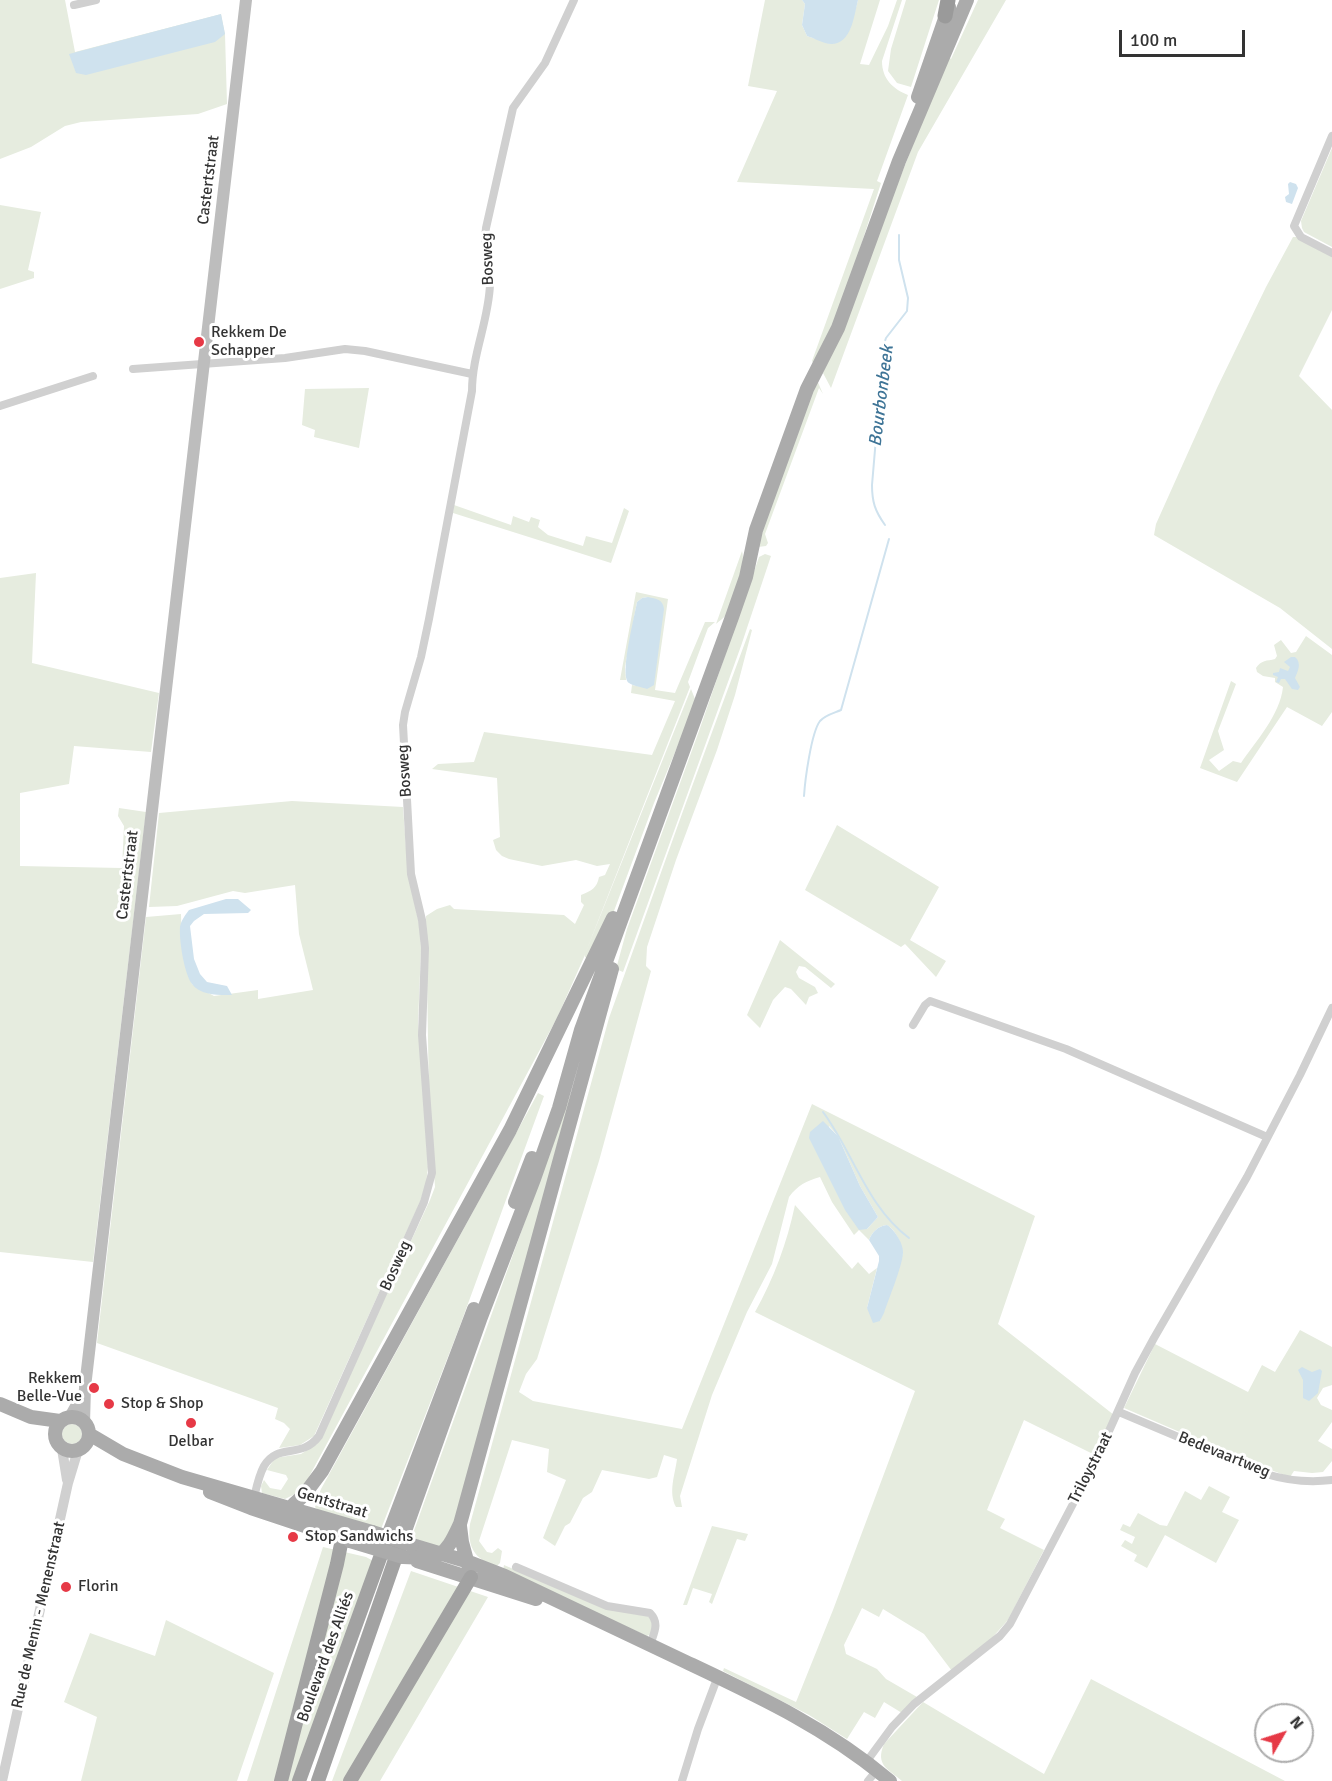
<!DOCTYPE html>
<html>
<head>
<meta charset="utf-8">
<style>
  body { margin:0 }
  #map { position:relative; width:1332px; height:1781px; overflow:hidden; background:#fff; font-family:Signika,sans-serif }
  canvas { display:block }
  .north { position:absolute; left:1254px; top:1703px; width:60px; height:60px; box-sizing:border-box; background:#fff; border:2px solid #adadad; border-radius:50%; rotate:51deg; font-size:16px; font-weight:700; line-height:24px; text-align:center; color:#333 }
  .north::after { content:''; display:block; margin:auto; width:21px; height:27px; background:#e63946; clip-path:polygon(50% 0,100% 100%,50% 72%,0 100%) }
  .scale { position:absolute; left:1119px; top:30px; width:126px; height:27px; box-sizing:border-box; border:3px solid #333; border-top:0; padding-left:8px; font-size:18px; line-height:21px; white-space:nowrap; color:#333; -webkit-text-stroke:4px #fff; paint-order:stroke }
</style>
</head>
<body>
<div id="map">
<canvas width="1332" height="1781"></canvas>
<div class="north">N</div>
<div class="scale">100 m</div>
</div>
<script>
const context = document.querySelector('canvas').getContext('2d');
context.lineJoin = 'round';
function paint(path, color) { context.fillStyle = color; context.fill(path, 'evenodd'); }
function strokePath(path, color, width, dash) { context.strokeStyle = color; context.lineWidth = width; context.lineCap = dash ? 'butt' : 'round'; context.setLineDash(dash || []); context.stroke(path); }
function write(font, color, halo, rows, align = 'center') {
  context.font = font + ' Signika,sans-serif'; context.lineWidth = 6; context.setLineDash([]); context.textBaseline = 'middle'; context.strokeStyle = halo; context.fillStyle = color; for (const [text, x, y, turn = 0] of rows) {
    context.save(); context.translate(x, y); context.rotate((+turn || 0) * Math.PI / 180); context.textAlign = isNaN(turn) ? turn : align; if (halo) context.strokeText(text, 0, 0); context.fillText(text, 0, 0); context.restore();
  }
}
paint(new Path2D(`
  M0,0H65L75,52L229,12L221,14L225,34L227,104L198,114L81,122L65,126L31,147L0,159Z
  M765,0H802L805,4L802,25L807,36L831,44L850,29L858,0H880L860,64L869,65L888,26L897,0H902L882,61C882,79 893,89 908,95L877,181L881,183L844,298L831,330L813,363L812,361L874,189L737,182L777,91L748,86Z
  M906,0H939L911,87L897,83L888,71L891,49Z
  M978,0H1006L918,152L831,388L823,373L948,56L951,59Z
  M1332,148V247L1304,232L1302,228L1301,221Z
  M0,205L41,212L28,270L34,272V278L0,289Z
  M1293,237H1297L1332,255V310L1299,376L1332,410V649L1280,608L1154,535L1156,524L1217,388L1266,287Z
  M817,380L823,394L819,388L765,534L768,543L766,546L758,547L770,506Z
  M369,388L359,448L314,437L315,430L302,425L305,389Z
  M454,505L511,525L513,516L529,522L531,517L540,520L538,527L548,535L583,546L586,536L612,543L624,508L629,511L611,563L453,513Z
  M742,551C746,565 735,601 727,614C724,618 719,621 716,624Z
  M765,554L771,556L741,646L623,972L616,969L627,929L699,731L759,557Z
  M36,573L32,663L159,693L151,752L74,746L69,784L20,793V866L122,868L124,826L118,816L119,808L146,812L93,1262L0,1252V578Z
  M636,592L668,599L655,690L675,693L705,622H715L708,628L688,682L690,687L585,954L691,689L695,699L690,716L654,803L614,911L590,960L585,957V955L557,1018L536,1057L304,1486L297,1493L285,1499L262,1493L261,1486L264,1480L270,1488L281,1490L288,1479L286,1475L267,1470L275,1458L301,1454L317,1444L430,1200L435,1187L429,1100L426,916L437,909L450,905L454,909L564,915L575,924L584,905L581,902V895C591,891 597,888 599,877L605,875L610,864L597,866L576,860L542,866L509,859L502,856L496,850L493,840L500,837L497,778L432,769L438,764L474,762L484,732L652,755L675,701L631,693L632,685L647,688L648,597L642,598L637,602L625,667L626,680H620Z
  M750,629L752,630L735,695L717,750L676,860L647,947L646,966L651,971L599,1161L537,1359L526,1374L519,1392L533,1401L682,1429L812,1104L1035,1216L998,1324L1114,1415L1095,1455L1024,1420L987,1510L1005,1519L1000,1528L1044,1550L1008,1620L991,1639L952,1671L924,1634L883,1609L879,1617L862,1608L844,1645L846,1654L877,1669L886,1679L917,1697L902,1713L884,1702L875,1718L864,1712L847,1739L809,1715L723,1671L724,1668L796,1702L833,1610L915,1391L755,1312C774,1278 787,1243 795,1205L852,1269L858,1262L869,1274L877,1268L867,1308L880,1321L903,1253C901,1243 896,1230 887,1225C878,1226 872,1232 869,1240L859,1230L854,1235L832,1202L820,1177C806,1181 798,1185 789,1197L772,1264L747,1312L712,1395L680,1496L682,1507H676C668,1492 675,1475 677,1459L664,1455L657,1477L649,1479L602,1470L592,1492L583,1498L570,1523L565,1526L555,1546L543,1538L566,1480L547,1472L549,1449L512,1440L479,1541L487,1552L492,1553L498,1548L502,1551L500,1563L497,1566C474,1560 467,1546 470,1524L609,1018L683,811ZM829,1126L838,1136L860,1186L878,1217L867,1229L827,1173L825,1167Z
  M1306,636L1332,655V712L1322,726L1287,707L1237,782L1200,768L1231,681L1236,684L1218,731L1224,750L1209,760L1219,771L1233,761L1241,763C1256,741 1280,715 1283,687L1275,682V678L1263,676L1257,672L1256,668C1261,660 1267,661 1275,659L1277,656L1274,645L1281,640L1291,653L1296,652Z
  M292,801L403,807L408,875L420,928L421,949L418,1023L428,1167L426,1184L420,1202L314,1436L300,1445L279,1448L290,1429L284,1423L275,1419L278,1408L97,1343L146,917L181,914L182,950L192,984L214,996L258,990V999L313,990L299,934L295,885L245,893L233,891L177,906L149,907L159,813Z
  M837,825L939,887L910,940L946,961L936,977L905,944L901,947L805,890Z
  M780,940L835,984L831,988L805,967L799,966L796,972L799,978L815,987L818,993L809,997L806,1005L791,989L785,987L773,1000L760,1028L747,1015Z
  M572,1090L454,1525L445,1545L437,1547L411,1539Z
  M538,1093L544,1096L458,1331L381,1529L320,1512L315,1507L321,1489Z
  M1300,1330L1332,1347V1385L1323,1388L1317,1398L1321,1405L1332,1410V1422L1318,1441L1332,1449V1461L1323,1472L1312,1473L1294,1471L1290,1477L1254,1464L1124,1408L1155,1344L1248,1392L1262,1365L1275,1372Z
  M62 1434a10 10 0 1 1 20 0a10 10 0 1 1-20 0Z
  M1209,1486L1230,1497L1222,1512L1239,1520L1216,1563L1165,1535L1147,1568L1134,1561L1137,1555L1121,1546L1125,1540L1132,1544L1135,1537L1120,1530L1123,1524L1130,1527L1138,1513L1160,1525L1167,1526L1185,1491L1201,1500Z
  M712,1526L748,1534L745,1541L737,1539L712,1604L709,1602L712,1594L693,1588L687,1605H683Z
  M323,1547L366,1557L377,1563L297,1781H247Z
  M504,1565L591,1602L643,1613L653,1619L651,1634L647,1636L503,1570Z
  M411,1571L488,1597L380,1781H332Z
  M166,1620L274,1673L237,1781H81L97,1717L64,1702L90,1633L155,1656Z
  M1091,1679L1285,1781H902C888,1769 875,1765 884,1744L923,1702L1044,1774Z`), '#e6ecdf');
paint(new Path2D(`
  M802,0H858C854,15 852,44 831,44C824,44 814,38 807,36L802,25L805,4Z
  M221,14L225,34L215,42L86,75L76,73L69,54Z
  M1290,182L1296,184L1298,188L1292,204L1286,202L1285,197L1289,194L1288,184Z
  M648,597C656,599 663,599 664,609L654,685L647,689C642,687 633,686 629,683C619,676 635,615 637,602L642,598Z
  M1291,657H1295C1302,663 1298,671 1295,678L1300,687L1298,690L1292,689L1285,679H1281L1279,683L1276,682L1278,677L1273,675V673L1279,672L1280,668L1288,671L1290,667L1284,662Z
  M226,899H238L251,910L248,913L204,914L194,921L190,926L194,959L200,974L207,982L227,986L232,995C219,995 201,996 192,984C184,973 179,940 180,927C181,921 185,915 189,910Z
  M823,1121L838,1136L860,1186L878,1217L867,1229L859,1230L845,1210L809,1138L810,1132Z
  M887,1225C894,1229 904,1244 903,1253C902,1267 889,1298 884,1313L880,1321L873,1323L867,1308L879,1261V1256L869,1240C872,1232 878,1226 887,1225Z
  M1302,1367L1312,1372L1320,1369L1322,1371L1318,1393L1309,1401L1303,1398V1380L1298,1370Z`), '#cfe2ee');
strokePath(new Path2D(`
  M885,525C875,511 872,502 872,485L884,344L886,338L907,311L908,298L899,260V235
  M804,796C805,781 811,733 820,721C825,715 834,713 841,710L889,539
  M823,1112C853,1152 867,1207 909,1238`), '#cfe2ee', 2);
strokePath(new Path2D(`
  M74,5L96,0
  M1332,136L1294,226L1301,237L1332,253
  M133,369L285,358L345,349L365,351L472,374
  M0,406L93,376
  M913,1025L925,1005L930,1001L1066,1049L1267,1137
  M1119,1412L1266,1474C1289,1481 1308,1483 1332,1480
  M253,1502C256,1490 258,1477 264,1466C278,1442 301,1460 319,1436L424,1202L432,1173L422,1035L425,948L422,920L411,874L403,725L405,712L421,657L429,619L472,391C472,354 489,320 490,284C490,264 483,250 486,228L513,108L545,63L574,0
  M516,1567L607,1606L650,1613C660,1623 654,1633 650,1645
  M867,1761L892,1727L914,1704L1000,1636L1010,1624L1096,1460L1135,1373L1154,1338L1247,1177L1300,1075L1332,1008
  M682,1781L698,1729L718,1676
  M868,1781L877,1770`), '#d0d0d0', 8);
strokePath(new Path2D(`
  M62,1449L67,1480
  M2,1781L68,1483L78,1450`), '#d0d0d0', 10);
strokePath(new Path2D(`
  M70,1417L83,1394
  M84,1423L85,1387L246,0`), '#bdbdbd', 12);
strokePath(new Path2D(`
  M918,97L949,7
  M515,1202L532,1158
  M0,1404L31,1417L60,1421
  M55 1434a17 17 0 1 1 34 0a17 17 0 1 1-34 0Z
  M89,1434L123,1454L182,1477L372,1532
  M210,1492L251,1508L350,1541
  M292,1508L294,1504L304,1495L322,1471L510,1130L613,918
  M460,1526L462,1542L469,1568
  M385,1544L474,1309
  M412,1545L469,1562L505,1576C566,1605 626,1634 686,1662C760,1697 827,1728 890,1781
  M399,1548L481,1317L534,1179L559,1108L581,1030L732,617L746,577L756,530L807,389L838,328L899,161L967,0
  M403,1557C440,1559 444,1559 460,1524L612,969
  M417,1561L536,1599`), '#ababab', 14);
strokePath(new Path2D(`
  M281,1781L337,1564L342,1539
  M299,1781L385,1544
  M318,1781L399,1548
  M350,1781L471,1577`), '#a2a2a2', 14);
strokePath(new Path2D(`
  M945,16L948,0`), '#9a9a9a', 15);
strokePath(new Path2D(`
  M372,1532L412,1545
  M350,1541L403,1557`), '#ababab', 14);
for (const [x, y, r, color] of [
  [199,342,6,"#e63946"],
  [94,1388,6,"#e63946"],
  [109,1404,6,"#e63946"],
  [191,1423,6,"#e63946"],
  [293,1537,6,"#e63946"],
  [66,1587,6,"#e63946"]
]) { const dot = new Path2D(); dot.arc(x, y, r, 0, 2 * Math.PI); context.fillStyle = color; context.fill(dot); strokePath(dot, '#fff', 2); }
write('16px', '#333', '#fff', [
  ["Castertstraat",209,180,-83],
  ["Bosweg",488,259,-92],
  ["Bosweg",405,771,-94],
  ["Castertstraat",128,875,-83],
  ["Bosweg",396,1266,-66],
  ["Bedevaartweg",1224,1455,22],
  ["Triloystraat",1091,1468,-63],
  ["Gentstraat",332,1503,17],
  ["Rue de Menin - Menenstraat",39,1615,-77],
  ["Boulevard des Alliés",326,1657,-70]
]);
write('16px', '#333', '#fff', [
  ["Rekkem De",211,333],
  ["Schapper",211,351],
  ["Rekkem",82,1379,"right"],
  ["Belle-Vue",82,1397,"right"],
  ["Stop & Shop",121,1404],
  ["Delbar",191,1442,"center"],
  ["Stop Sandwichs",305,1537],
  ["Florin",78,1587]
], 'left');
write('italic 18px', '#3f7597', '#fff', [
  ["Bourbonbeek",882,396,-83]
]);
</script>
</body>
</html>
